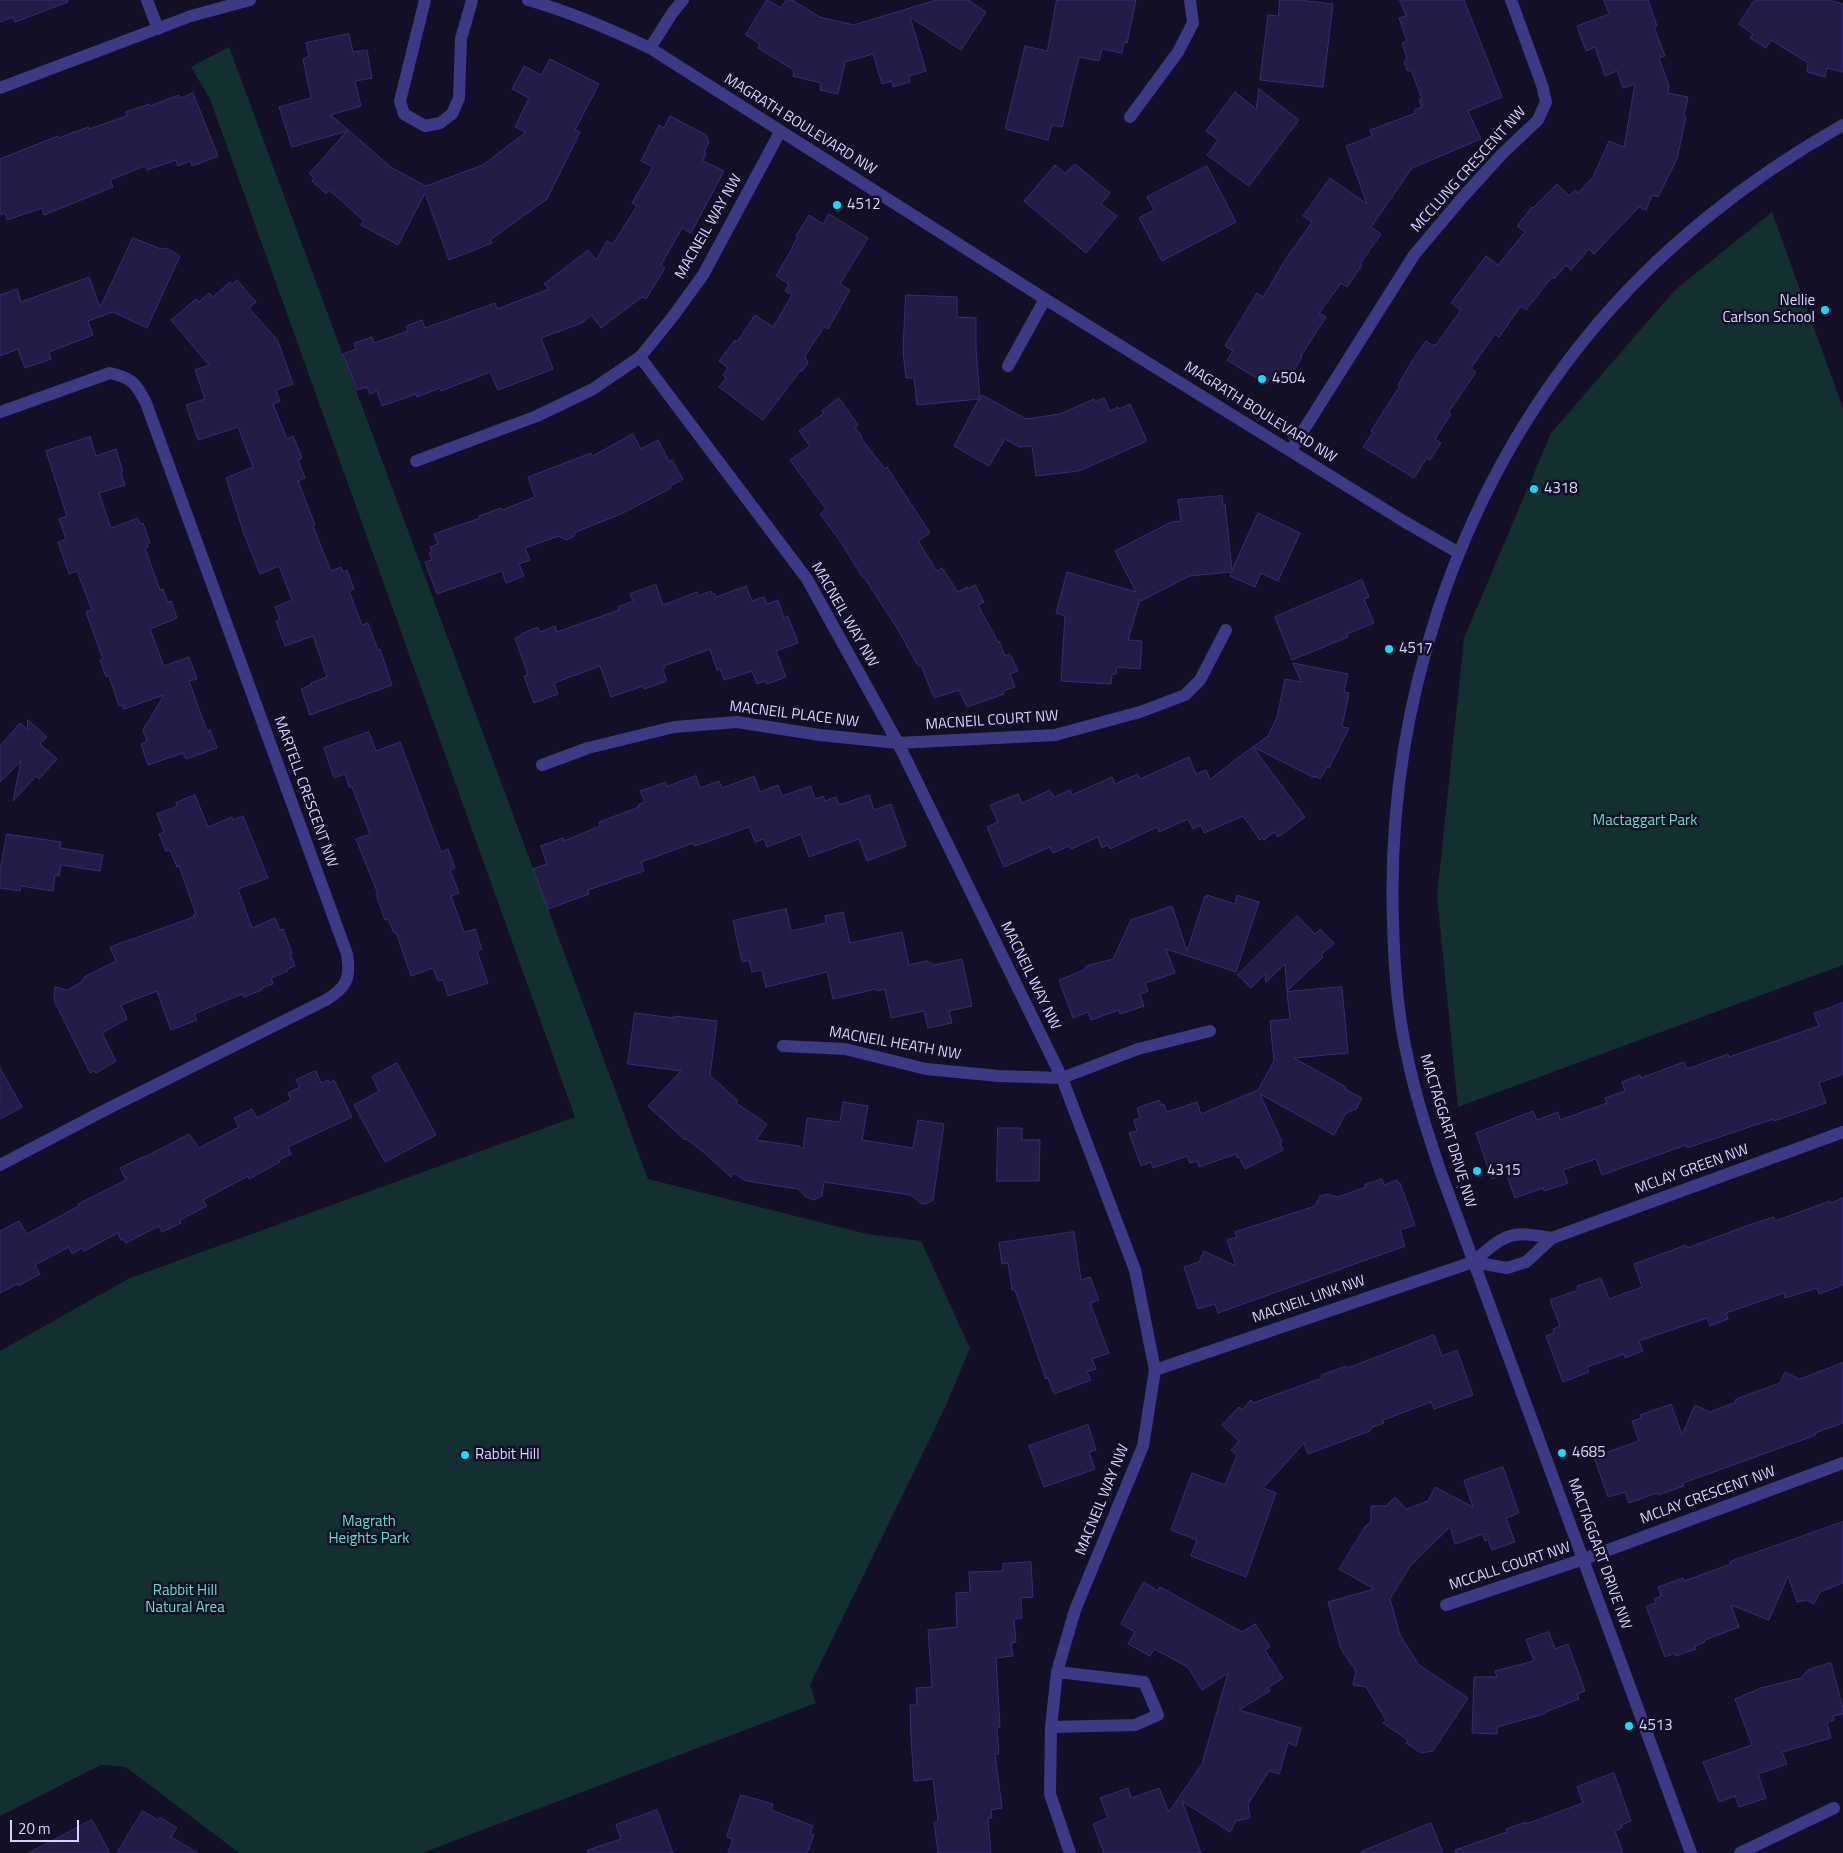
<!DOCTYPE html>
<html>
<head>
<meta charset="utf-8">
<style>
  body { margin:0 }
  #map { position:relative; width:1843px; height:1853px; overflow:hidden; background:#130f26; font-family:"Titillium Web",sans-serif }
  canvas { display:block }
  .scale { position:absolute; left:10px; top:1820px; width:69px; height:22px; box-sizing:border-box; border:2px solid #d9d4ff; border-top:0; padding-left:6px; font-size:15px; line-height:18px; white-space:nowrap; color:#d9d4ff; -webkit-text-stroke:4px #130f26; paint-order:stroke }
</style>
</head>
<body>
<div id="map">
<canvas width="1843" height="1853"></canvas>
<div class="scale">20 m</div>
</div>
<script>
const context = document.querySelector('canvas').getContext('2d');
context.lineJoin = 'round';
function paint(path, color) { context.fillStyle = color; context.fill(path, 'evenodd'); }
function strokePath(path, color, width, dash) { context.strokeStyle = color; context.lineWidth = width; context.lineCap = dash ? 'butt' : 'round'; context.setLineDash(dash || []); context.stroke(path); }
function write(font, color, halo, rows, align = 'center') {
  context.font = font + ' "Titillium Web",sans-serif'; context.lineWidth = 5; context.setLineDash([]); context.textBaseline = 'middle'; context.strokeStyle = halo; context.fillStyle = color; for (const [text, x, y, turn = 0] of rows) {
    context.save(); context.translate(x, y); context.rotate((+turn || 0) * Math.PI / 180); context.textAlign = isNaN(turn) ? turn : align; if (halo) context.strokeText(text, 0, 0); context.fillText(text, 0, 0); context.restore();
  }
}
paint(new Path2D(`
  M229,47L648,1179L867,1234L921,1241L970,1348L944,1410L810,1685L816,1703L422,1853H239L126,1767L101,1765L0,1816V1351L130,1278L575,1117L210,99L191,67Z
  M1772,212L1843,408V965L1458,1107L1437,896L1464,638L1551,433L1675,290Z`), '#12302f');
const building = new Path2D(`
  M0,0H68V2L15,22L13,17L0,22Z
  M767,0L781,8L786,0H792L820,17L854,25L936,0H968L986,12L961,50L910,17L926,71L909,76L910,82L893,87L892,81L882,84L873,54L845,62L838,94L820,90L821,83L793,76L794,70L758,48L760,44L746,35Z
  M1057,0H1136L1127,43L1124,42L1122,53L1102,49L1099,61L1079,57L1062,127L1052,125L1048,140L1005,129L1025,46L1047,51Z
  M1280,0H1299L1333,4L1323,87L1260,80L1268,15L1278,16Z
  M1400,0H1464L1502,97L1468,111L1481,139L1412,168L1371,227L1381,234L1360,264L1362,265L1347,287L1341,283L1319,313L1326,317L1301,356L1302,357L1289,379L1276,371L1266,384L1227,360L1233,351L1225,346L1257,293L1263,297L1287,257L1312,222L1303,216L1330,178L1367,204L1346,146L1372,136L1370,130L1416,113L1414,110L1422,107L1419,100L1422,99L1412,72L1407,70L1404,62L1407,58L1402,43L1407,41L1399,18L1406,16Z
  M1604,0H1648L1657,26L1654,27L1665,56L1659,58L1669,86L1668,93L1688,97L1684,116L1686,117L1677,159L1658,197L1652,195L1646,210L1639,207L1594,254L1589,249L1571,270L1566,265L1554,279L1552,277L1526,310L1521,306L1499,337L1495,334L1471,368L1476,372L1448,413L1451,414L1435,439L1441,443L1430,460L1427,458L1414,478L1363,447L1373,432L1371,431L1400,386L1398,385L1412,361L1426,341L1433,346L1434,344L1436,345L1461,310L1451,303L1486,256L1498,265L1525,232L1517,226L1532,207L1533,208L1557,184L1569,196L1575,190L1578,193L1593,177L1609,141L1624,147L1635,84L1623,88L1617,71L1605,76L1595,47L1586,51L1577,26L1609,14Z
  M1755,0H1829L1843,4V72L1827,68L1825,77L1807,72L1808,63L1771,40L1766,48L1750,38L1753,34L1739,24Z
  M349,34L353,52L367,50L372,78L355,81L361,106L331,115L392,168L426,186L483,165L526,132L515,127L529,98L512,89L524,66L541,75L550,59L599,84L575,130L580,132L547,199L490,240L492,243L449,260L425,193L398,245L361,225L364,221L329,190L326,194L312,181L314,178L309,174L347,131L292,147L279,107L311,98L303,59L309,56L306,43Z
  M1259,89L1299,120L1249,186L1207,155L1218,140L1206,131L1235,92L1256,109Z
  M193,93L218,156L192,166L190,161L178,166L176,160L147,170L145,166L110,180L113,187L44,215L42,208L7,220L5,213L0,215V159L58,136L59,138L88,127L89,129L127,116L126,112L149,104L150,106L179,95L180,98Z
  M670,116L706,135L709,142L704,152L706,153L703,161L724,171L691,233L682,228L661,265L665,268L646,299L642,297L601,328L591,315L582,323L541,338L553,369L498,390L490,372L441,391L440,388L417,397L416,394L382,406L377,391L370,394L367,387L357,390L343,354L356,349L354,343L372,337L374,343L408,331L406,326L422,320L425,328L495,303L497,309L549,289L544,284L588,250L596,260L607,241L613,244L637,206L632,203L653,167L641,161L659,125L664,128Z
  M1075,164L1110,193L1101,204L1117,216L1086,253L1024,201L1055,165L1065,173Z
  M1207,166L1236,222L1162,261L1139,218L1154,210L1147,197Z
  M829,214L868,238L840,284L850,290L828,329L824,327L805,356L808,363L802,371H800L763,420L719,387L726,378L723,375L728,368L719,361L735,340L737,342L755,315L773,327L792,295L785,291L789,284L776,276L793,247H792L798,237L796,236L809,215L823,224Z
  M133,238L161,249L167,248L180,256L147,328L113,312L88,321L93,335L49,352L51,359L25,368L18,349L0,356V295L17,289L21,302L89,277L100,307Z
  M237,280L256,302L249,308L278,341L293,384L276,390L280,401L273,404L287,439L293,436L302,458L298,460L305,478L298,481L315,525L313,526L331,571L341,567L343,572L347,570L354,589L349,591L362,625L368,623L378,650L380,649L392,685L310,715L301,689L311,685V683L327,677L313,636L285,646L276,621L280,619L275,607L292,600L279,566L260,574L244,534L226,478L253,467L238,427L198,440L186,405L205,399L195,370L209,365L171,320L196,299L199,302L209,293L213,297L230,282L232,284Z
  M906,295L957,297V317L976,318V349L980,399L982,395L1026,419L1060,414L1094,399L1095,402L1104,398L1110,411L1118,407L1119,409L1130,404L1147,441L1079,471L1036,476L1032,446L1019,447L1005,439L989,466L954,446L979,399L917,405L914,378H906L903,351Z
  M839,398L858,425L855,427L862,437L861,438L885,469L887,467L930,533L918,541L937,571L942,568L958,592L967,587L968,589L975,585L984,602L978,605L998,642L999,641L1005,656L1010,654L1018,671L1010,674L1015,687L1003,691L1004,694L967,707L959,690L934,698L921,665L918,666L897,628L864,577L863,578L841,542L820,514L826,509L790,460L810,446L799,431L824,413L822,411Z
  M633,434L641,449L658,440L669,461L672,460L683,479L670,486L671,488L623,513L576,532L573,537L566,540L559,536L525,548L530,560L519,564L524,576L506,583L502,571L437,594L425,562L432,560L429,553L432,552L430,547L438,544L434,534L480,518L479,516L501,508L502,510L535,497L528,477L591,453L592,456Z
  M90,437L96,456L116,449L123,472L121,473L125,485L99,493L111,528L138,518L140,524L143,523L150,543H147L148,547L145,548L160,590L163,589L168,602L171,601L177,618L150,629L164,666L189,657L197,679L189,681L207,731L210,730L217,748L186,759L183,753L148,765L141,744L147,741L143,730L164,695L124,709L123,705L119,706L109,676L106,677L100,660L103,659L86,612L92,610L77,571L69,574L58,542L66,539L59,519L67,516L46,451Z
  M1222,496L1223,505L1225,504L1232,570L1258,513L1300,533L1278,581L1261,573L1255,587L1230,576L1231,572L1189,576L1141,601L1140,599L1128,640L1142,641L1140,669L1117,667L1116,674H1112L1111,684L1061,681L1065,616L1056,613L1067,572L1136,592L1115,551L1171,522L1181,521L1178,500Z
  M1362,580L1369,597L1364,599L1374,623L1347,634L1348,637L1292,660L1275,617Z
  M656,585L663,605L697,592L698,596L711,591L712,594L714,593L716,597L746,586L752,601L764,597L767,604L778,600L784,618L788,616L798,643L776,651L786,677L767,684L766,681L757,684L752,671L724,680L720,669L717,670L710,649L664,666L665,668H662L667,681L644,689L643,686L611,697L600,666L554,683L558,694L534,703L524,676L528,675L515,638L521,636V634L538,627L540,632L555,626L557,632L619,610L618,607L633,601L630,594Z
  M1293,663L1348,674L1344,692L1349,693L1342,727L1349,728L1329,768L1327,767L1320,779L1315,776V778L1253,747L1268,736L1277,717L1285,679L1301,682Z
  M28,720L47,737L40,744L57,759L39,779L36,776L13,801L21,761L0,782V746L20,723L27,729Z
  M369,732L376,751L400,742L441,852L448,849L455,868L450,870L459,893L451,896L464,932L475,929L482,949L477,951L488,983L448,996L443,980L438,981L433,968L411,976L396,932L394,933L388,919L385,920L376,894H378L356,839L370,834L352,787H349L345,774L334,778L324,748Z
  M1253,747L1305,817L1278,837L1274,832L1264,840L1262,838L1260,840L1243,816L1204,833L1201,825L1193,829L1188,819L1159,832L1157,827L1110,849L1108,845L1102,848L1098,837L1071,849L1069,846L1053,853L1050,847L1004,867L987,827L998,822L990,805L1018,794L1022,803L1050,790L1054,797L1070,790L1072,795L1112,777L1115,784L1138,774L1140,779L1189,757L1196,774L1206,770L1210,779Z
  M696,776L700,788L719,781L722,788L754,776L760,792L778,785L782,796L811,786L815,799L823,796L825,801L836,797L839,805L869,795L874,810L891,804L906,846L867,861L859,839L809,857L801,834L767,847L764,839L755,842L749,827L695,846L693,843L641,862L644,871L588,890L589,894L548,909L533,869L547,864L541,846L563,838L564,841L600,826L599,822L639,807L638,805L645,802L640,791L666,782L667,786Z
  M195,795L208,827L232,817L233,820L243,816L268,878L238,889L252,928L275,918L280,930L283,929L292,953L290,954L295,966L287,969L288,971L271,978L273,984L262,988V990L244,997L242,994L194,1014L197,1020L171,1030L157,991L121,1005L127,1019L102,1033L116,1061L96,1073L94,1071L90,1073L54,1000L55,987L67,990L82,982L84,977L116,961L110,947L194,917L193,915L196,914L179,866L177,867L170,850L166,851L159,834L164,832L157,814L177,806L176,803Z
  M7,834L61,842L60,848L103,855L100,871L61,865L59,876L55,875L53,891L21,886L20,891L0,888V871Z
  M1207,895L1235,904L1237,895L1259,902L1236,972L1166,949L1175,973L1145,983L1148,991L1140,994L1144,1006L1120,1014L1119,1010L1091,1020L1088,1012L1073,1018L1059,980L1084,970L1086,966L1113,959L1131,920L1172,906L1187,951L1205,896L1207,897Z
  M786,909L791,931L826,923L825,916L843,912L850,943L902,932L909,965L927,961L934,965L962,959L972,1006L949,1011L952,1023L928,1028L924,1011L891,1018L885,989L877,991L876,989L833,999L827,972L766,987L762,970L752,972L749,960L742,962L733,921Z
  M1297,916L1315,934L1320,929L1334,943L1321,955L1323,957L1287,991L1285,964L1266,982L1265,974L1251,988L1238,975Z
  M1342,987L1348,1053L1294,1058L1346,1087L1345,1089L1362,1098L1356,1109L1346,1113L1334,1135L1260,1094L1282,1142L1280,1143L1283,1150L1245,1169L1239,1157L1237,1158L1236,1154L1199,1167L1197,1161L1190,1163L1187,1156L1153,1168L1151,1162L1141,1166L1129,1133L1137,1131L1134,1120L1140,1118L1137,1108L1159,1100L1161,1105L1164,1104L1167,1112L1197,1102L1201,1114L1258,1090L1274,1061L1270,1021L1290,1019L1287,992Z
  M1843,1003V1074L1819,1083L1826,1103L1774,1121L1773,1119L1687,1148L1686,1145L1602,1175L1596,1159L1563,1170L1568,1183L1544,1191L1543,1188L1515,1198L1506,1173L1492,1179L1476,1133L1533,1111L1537,1120L1558,1112L1560,1120L1607,1103L1605,1098L1625,1091L1622,1082L1640,1075L1641,1078L1684,1062L1687,1069L1728,1054L1729,1057L1819,1026L1814,1014Z
  M635,1013L674,1018V1016L717,1021L710,1075L738,1101L736,1103L767,1124L756,1140L799,1146L803,1149L807,1118L840,1122L843,1102L868,1106L862,1140L913,1148L918,1120L944,1124L933,1200L928,1203L922,1204L911,1195L824,1182L822,1196L814,1200L806,1197L798,1189L746,1181L734,1173L731,1177L700,1149L686,1139L685,1140L648,1106L681,1071L628,1064Z
  M397,1063L436,1135L385,1162L354,1105L379,1091L372,1077Z
  M0,1068L22,1107L0,1119Z
  M316,1071L321,1083L328,1080L329,1083L334,1080L352,1117L288,1147L291,1154L279,1160L280,1162L249,1179L248,1176L203,1200L207,1206L180,1220L181,1223L162,1232L159,1226L126,1243L123,1239L121,1240L118,1233L84,1251L82,1248L72,1254L69,1247L35,1265L40,1274L18,1286L17,1284L0,1293V1231L19,1221L27,1234L79,1206L78,1204L126,1180L120,1168L145,1156V1157L189,1134L199,1148L239,1127L234,1118L252,1109L257,1118L291,1100L288,1093L300,1087L296,1080Z
  M998,1128H1022V1140H1040L1039,1181H997Z
  M1382,1179L1384,1185L1397,1180L1398,1183H1400L1415,1225L1400,1230L1405,1246L1218,1313L1215,1304L1198,1309L1184,1267L1199,1262L1204,1251L1236,1266L1227,1240L1237,1237L1235,1232L1315,1206L1320,1196L1326,1194L1338,1197L1366,1187L1365,1185Z
  M1843,1198V1285L1819,1294L1817,1288L1785,1298L1784,1293L1726,1313L1728,1319L1710,1326L1707,1318L1639,1341L1643,1351L1625,1358L1624,1354L1587,1367L1589,1372L1563,1382L1546,1336L1554,1333L1553,1329L1560,1326L1550,1300L1578,1290L1577,1286L1601,1278L1609,1299L1642,1287L1634,1264L1686,1245L1687,1248L1749,1225L1774,1217L1775,1221L1830,1201L1831,1203Z
  M1074,1232L1081,1280L1090,1277L1099,1300L1090,1303L1109,1353L1092,1359L1096,1369L1087,1372L1091,1380L1054,1394L1048,1378L1046,1379L1015,1290H1012L1008,1263L1002,1264L999,1243Z
  M1434,1335L1442,1356L1457,1350L1473,1395L1434,1409L1431,1402L1383,1420L1384,1423L1372,1427L1370,1431L1308,1454L1304,1443L1263,1488L1276,1493L1246,1577L1191,1556L1197,1540L1171,1530L1192,1473L1225,1485L1237,1455L1231,1450L1239,1441L1222,1425L1239,1407L1242,1410L1251,1400L1253,1403L1322,1378L1321,1375L1346,1366L1347,1368Z
  M1843,1363V1423L1815,1433L1816,1435L1683,1483L1684,1486L1658,1495L1657,1493L1629,1503L1625,1492L1608,1497L1594,1457L1639,1441L1632,1421L1641,1418L1640,1415L1671,1404L1682,1435L1695,1405L1710,1412L1736,1402L1735,1400L1739,1398L1780,1383L1785,1372L1799,1379Z
  M1088,1425L1096,1450L1089,1452L1095,1469L1044,1487L1029,1446Z
  M1503,1467L1519,1513L1506,1518L1515,1542L1492,1550L1488,1540L1485,1541L1483,1534L1455,1544L1450,1527L1410,1566L1390,1599L1400,1635L1419,1665L1468,1698L1433,1751L1421,1753L1406,1743L1408,1740L1383,1723L1386,1720L1366,1687L1353,1685L1356,1671L1341,1649L1328,1602L1374,1589L1339,1569L1365,1527L1371,1521V1506H1386L1395,1497L1406,1509L1428,1501L1435,1487L1473,1507L1464,1481Z
  M1843,1522V1583L1820,1592L1814,1604L1806,1600L1797,1602L1788,1576L1769,1620L1731,1605L1739,1627L1705,1640V1642L1695,1646L1696,1649L1676,1656L1675,1653L1665,1657L1646,1606L1656,1603L1654,1599L1661,1596L1658,1587L1683,1578L1684,1581L1731,1564L1730,1562Z
  M1031,1562L1033,1597L1021,1598L1022,1618L1014,1619L1016,1642L1011,1643L1013,1656L996,1658L1000,1727L997,1728L999,1754H995L1002,1808L991,1810L992,1818H988L991,1853H938L934,1822L938,1821L933,1779L914,1781L911,1739L910,1705H917L916,1688L932,1687L928,1630L957,1627L956,1593L970,1592L969,1572L1003,1571V1564Z
  M1144,1582L1158,1591L1160,1587L1242,1632L1255,1624L1270,1647L1265,1650L1283,1678L1268,1688L1270,1691L1239,1710L1301,1728L1296,1746L1288,1743L1279,1774L1269,1771L1248,1804L1250,1818L1236,1821L1230,1832L1182,1801L1201,1853H1104L1093,1824L1108,1818L1100,1798L1128,1788L1131,1798L1159,1788L1169,1812L1202,1764L1228,1673L1202,1690L1188,1667L1154,1649L1150,1656L1128,1644L1135,1632L1121,1624Z
  M1549,1632L1555,1649L1568,1644L1585,1691L1577,1694L1579,1699L1548,1711L1544,1714L1497,1727V1734L1472,1733L1474,1677H1497L1495,1671L1534,1661L1526,1640Z
  M1831,1663L1843,1708V1714L1833,1716L1834,1720L1827,1723L1831,1738L1782,1752L1787,1764L1758,1774L1766,1798L1739,1807L1735,1796L1719,1802L1703,1762L1752,1745L1735,1699L1761,1688L1801,1678L1808,1670Z
  M1614,1773L1631,1821L1621,1825L1622,1828L1615,1831L1623,1853H1456L1455,1850L1507,1832L1506,1829L1526,1822V1824L1583,1803L1577,1787Z
  M741,1795L773,1804L771,1810L813,1826L810,1833L814,1835L807,1853H728L733,1839L727,1837Z
  M657,1810L673,1853H588V1850L621,1839L616,1825Z
  M143,1811L158,1820L160,1817L177,1828L171,1837L198,1853H117Z
  M92,1820L110,1853H29Z
  M1431,1823L1443,1853H1361V1852Z`);
paint(building, '#241b47');
strokePath(building, '#3b2d73', 1);
strokePath(new Path2D(`
  M147,0L158,29
  M425,0L400,101L404,114L425,126L440,123L452,114L459,98L461,39L472,0
  M650,48L673,12L683,0
  M1130,117L1178,52L1193,23L1190,0
  M640,357L807,579L898,743L1062,1078L1135,1270L1155,1370L1143,1446L1075,1610L1057,1672L1051,1727L1050,1794L1070,1853
  M1008,366L1045,299
  M0,412L110,373C132,378 136,383 146,403L347,954C351,978 347,987 326,1000L109,1108L0,1165
  M1291,450L1414,255L1462,198L1502,154L1538,120L1546,102L1542,85L1511,0
  M416,461L537,416L593,389L640,357L671,319L703,275L780,132
  M542,765L588,748L674,727L737,722L820,735L898,743L1055,735L1140,712L1185,695L1200,680L1226,630
  M783,1046L845,1049L926,1069L999,1076L1062,1078L1138,1049L1210,1031
  M1473,1262L1507,1268L1526,1262L1552,1238L1843,1132
  M1155,1370L1473,1262C1505,1234 1510,1230 1552,1238
  M1446,1605L1584,1559L1843,1463
  M1051,1727L1135,1725L1158,1715L1144,1682L1057,1672
  M1740,1853L1834,1808`), '#3d3a85', 12);
strokePath(new Path2D(`
  M528,0C571,12 610,29 650,48L1045,299L1405,522L1459,553
  M0,88L191,16L250,0
  M1691,1853L1441,1173C1428,1134 1415,1095 1407,1055C1397,1011 1394,966 1393,921C1386,712 1455,497 1589,334C1658,250 1747,179 1843,125`), '#3d3a85', 12);
for (const [x, y, r, color] of [
  [837,205,5,"#00e5ff"],
  [1825,310,5,"#00e5ff"],
  [1262,379,5,"#00e5ff"],
  [1534,489,5,"#00e5ff"],
  [1389,649,5,"#00e5ff"],
  [1477,1171,5,"#00e5ff"],
  [1562,1453,5,"#00e5ff"],
  [465,1455,5,"#00e5ff"],
  [1629,1726,5,"#00e5ff"]
]) { const dot = new Path2D(); dot.arc(x, y, r, 0, 2 * Math.PI); context.fillStyle = color; context.fill(dot); strokePath(dot, '#130f26', 2); }
write('15px', '#d9d4ff', '#130f26', [
  ["MAGRATH BOULEVARD NW",800,125,32],
  ["MCCLUNG CRESCENT NW",1469,170,-48],
  ["MACNEIL WAY NW",709,227,-60],
  ["MAGRATH BOULEVARD NW",1260,413,32],
  ["MACNEIL WAY NW",844,615,60],
  ["MACNEIL PLACE NW",794,715,7],
  ["MACNEIL COURT NW",992,721,-4],
  ["MARTELL CRESCENT NW",305,792,70],
  ["MACNEIL WAY NW",1030,976,64],
  ["MACNEIL HEATH NW",895,1044,10],
  ["MACTAGGART DRIVE NW",1447,1131,73],
  ["MCLAY GREEN NW",1692,1170,-20],
  ["MACNEIL LINK NW",1309,1300,-19],
  ["MCLAY CRESCENT NW",1708,1496,-20],
  ["MACNEIL WAY NW",1103,1500,-68],
  ["MACTAGGART DRIVE NW",1599,1554,70],
  ["MCCALL COURT NW",1510,1567,-18]
]);
write('15px', '#d9d4ff', '#130f26', [
  ["4512",847,205],
  ["Nellie",1815,301,"right"],
  ["Carlson School",1815,318,"right"],
  ["4504",1272,379],
  ["4318",1544,489],
  ["4517",1399,649],
  ["4315",1487,1171],
  ["4685",1572,1453],
  ["Rabbit Hill",475,1455],
  ["4513",1639,1726]
], 'left');
write('15px', '#5fe0c0', '#130f26', [
  ["Mactaggart Park",1645,821],
  ["Magrath",369,1522],
  ["Heights Park",369,1539],
  ["Rabbit Hill",185,1591],
  ["Natural Area",185,1608]
]);
</script>
</body>
</html>
